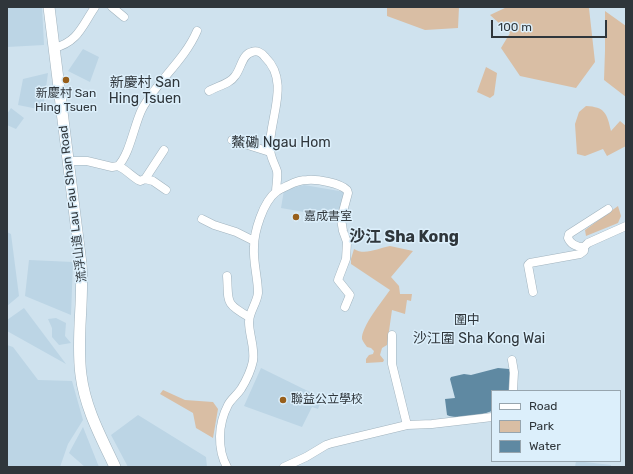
<!DOCTYPE html>
<html>
<head>
<meta charset="utf-8">
<style>
  body { margin:0 }
  #map { position:relative; width:633px; height:474px; overflow:hidden; background:#cfe2ee; font-family:Rubik,sans-serif }
  canvas { display:block }
  .frame { position:absolute; inset:0; border:8px solid #2f363b; pointer-events:none }
  .legend { position:absolute; left:491px; top:390px; width:130px; height:72px; box-sizing:border-box; background:#dceffb; border:1px solid #97a5ae; margin:0; padding:5px 7px; list-style:none; font-size:12px; color:#2f363b }
  .legend li { display:flex; align-items:center; gap:8px; height:20px }
  .legend b { width:20px; border:1px solid #97a5ae }
  .scale { position:absolute; left:491px; top:20px; width:116px; height:18px; box-sizing:border-box; border:2px solid #2f363b; border-top:0; padding-left:5px; font-size:12px; line-height:14px; white-space:nowrap; color:#2f363b; -webkit-text-stroke:3px #dceffb; paint-order:stroke }
</style>
</head>
<body>
<div id="map">
<canvas width="633" height="474"></canvas>
<div class="frame"></div>
<ul class="legend">
<li><b style="height:5px;background:#fff"></b>Road</li>
<li><b style="height:11px;background:#d9bea4"></b>Park</li>
<li><b style="height:11px;background:#5f89a2"></b>Water</li>
</ul>
<div class="scale">100 m</div>
</div>
<script>
const context = document.querySelector('canvas').getContext('2d');
context.lineJoin = 'round';
function paint(path, color) { context.fillStyle = color; context.fill(path, 'evenodd'); }
function strokePath(path, color, width, dash) { context.strokeStyle = color; context.lineWidth = width; context.lineCap = dash ? 'butt' : 'round'; context.setLineDash(dash || []); context.stroke(path); }
function write(font, color, halo, rows, align = 'center') {
  context.font = font + ' Rubik,"Noto Sans SC",sans-serif'; context.lineWidth = 3; context.setLineDash([]); context.textBaseline = 'middle'; context.strokeStyle = halo; context.fillStyle = color; for (const [text, x, y, turn = 0] of rows) {
    context.save(); context.translate(x, y); context.rotate((+turn || 0) * Math.PI / 180); context.textAlign = isNaN(turn) ? turn : align; if (halo) context.strokeText(text, 0, 0); context.fillText(text, 0, 0); context.restore();
  }
}
paint(new Path2D(`
  M7,7H42L44,45L7,47Z
  M83,49L99,57L90,82L68,71Z
  M48,73L43,110L18,105L23,79Z
  M11,108L24,118L16,129L7,125V114Z
  M304,185L345,192L339,218L281,208L284,190Z
  M7,232L11,234L19,296L7,306Z
  M29,260L73,262L71,315L25,296Z
  M24,308L66,364L7,331V320Z
  M56,318L66,323L65,336L71,343L59,345L52,337V328L48,319Z
  M7,345L13,347L38,380L72,381L83,420L68,444L60,467H7Z
  M261,368L318,396L320,404L318,409L312,407L302,427L244,406Z
  M138,415L206,457L207,467H128L111,435Z
  M83,427L99,467H85L69,453Z
  M576,461L611,465V467H575Z`), '#bcd5e5');
paint(new Path2D(`
  M387,7H459L458,28L425,30L387,16Z
  M507,7L589,8L595,62L576,88L520,76L501,48L510,33L490,15Z
  M605,11L626,26V97L604,80L605,51Z
  M486,67L497,73L494,95L490,98L477,92Z
  M586,106C605,107 607,113 611,131L620,121L626,126V146L607,156L603,149L585,156L577,154L575,124L579,112Z
  M618,206L621,216L618,223L586,236L585,230Z
  M390,246L413,251L391,277L399,286L400,294H412L411,301L407,300L405,314L392,310L387,345L382,348L380,355L384,360L383,362L366,363V359L369,355L373,354L374,351L371,348L367,347C365,344 363,342 362,339C361,327 383,300 390,290L351,264V259L354,249C365,256 378,248 390,246Z
  M163,390L185,400L213,402L218,409L213,438L196,428L193,413L160,394Z`), '#d9bea4');
paint(new Path2D(`
  M498,368L509,369L511,379L510,391H492V411C482,415 456,420 447,415L445,399L455,398L450,379L451,377L464,374L471,375Z`), '#5f89a2');
const street = new Path2D(`
  M112,7L124,17
  M54,48C78,42 82,26 95,7
  M209,91C217,86 230,84 235,76C241,69 242,54 252,52C257,50 262,53 265,57C291,82 269,118 270,148C270,157 274,162 277,171C278,178 276,185 276,192
  M232,140L270,152
  M68,161H87L112,167L118,166C130,154 134,125 142,109C157,81 184,61 197,31
  M118,166C127,170 132,177 140,181L145,179L164,150
  M145,179L153,181L166,190
  M202,219L214,225L236,232L254,241
  M584,247C577,247 571,245 568,238L569,234L608,209
  M227,276C229,302 224,303 249,317
  M533,292L528,265L530,263L580,254L584,251V247L588,243L626,226
  M392,335V364L407,425
  M512,360L514,372L513,391
  M227,467C217,449 218,424 228,405C231,399 237,395 241,389C246,381 251,370 253,361C255,347 249,335 249,322C249,312 257,303 258,293C258,278 253,263 254,247C254,232 263,202 276,192C280,189 285,187 289,185C295,182 300,180 307,180C317,179 340,183 347,190L348,193L341,219L343,231L347,242L346,259L338,280L350,295L345,307
  M284,467L306,457L326,445L332,443L407,425L432,424L492,417`);
const secondary = new Path2D(`
  M49,7L81,264C84,301 76,338 81,375C85,408 101,437 115,467`);
strokePath(street, '#a1b3be', 9);
strokePath(secondary, '#a1b3be', 12);
strokePath(street, '#fff', 8);
strokePath(secondary, '#fff', 11);
for (const [x, y, r, color] of [
  [66,80,4,"#985f1b"],
  [296,217,4,"#985f1b"],
  [283,400,4,"#985f1b"]
]) { const dot = new Path2D(); dot.arc(x, y, r, 0, 2 * Math.PI); context.fillStyle = color; context.fill(dot); strokePath(dot, '#dceffb', 1.5); }
write('12px', '#2f363b', '#dceffb', [
  ["新慶村 San",66,94,"center"],
  ["Hing Tsuen",66,108,"center"],
  ["嘉成書室",304,217],
  ["聯益公立學校",291,400]
], 'left');
write('12px', '#2f363b', '#dceffb', [
  ["流浮山道 Lau Fau Shan Road",73,204,-97]
]);
write('13px', '#2f363b', '#dceffb', [
  ["圍中",467,320]
]);
write('14px', '#2f363b', '#dceffb', [
  ["新慶村 San",145,83],
  ["Hing Tsuen",145,99],
  ["鰲磡 Ngau Hom",281,143],
  ["沙江圍 Sha Kong Wai",479,339]
]);
write('bold 16px', '#2f363b', '#dceffb', [
  ["沙江 Sha Kong",404,237]
]);
</script>
</body>
</html>
